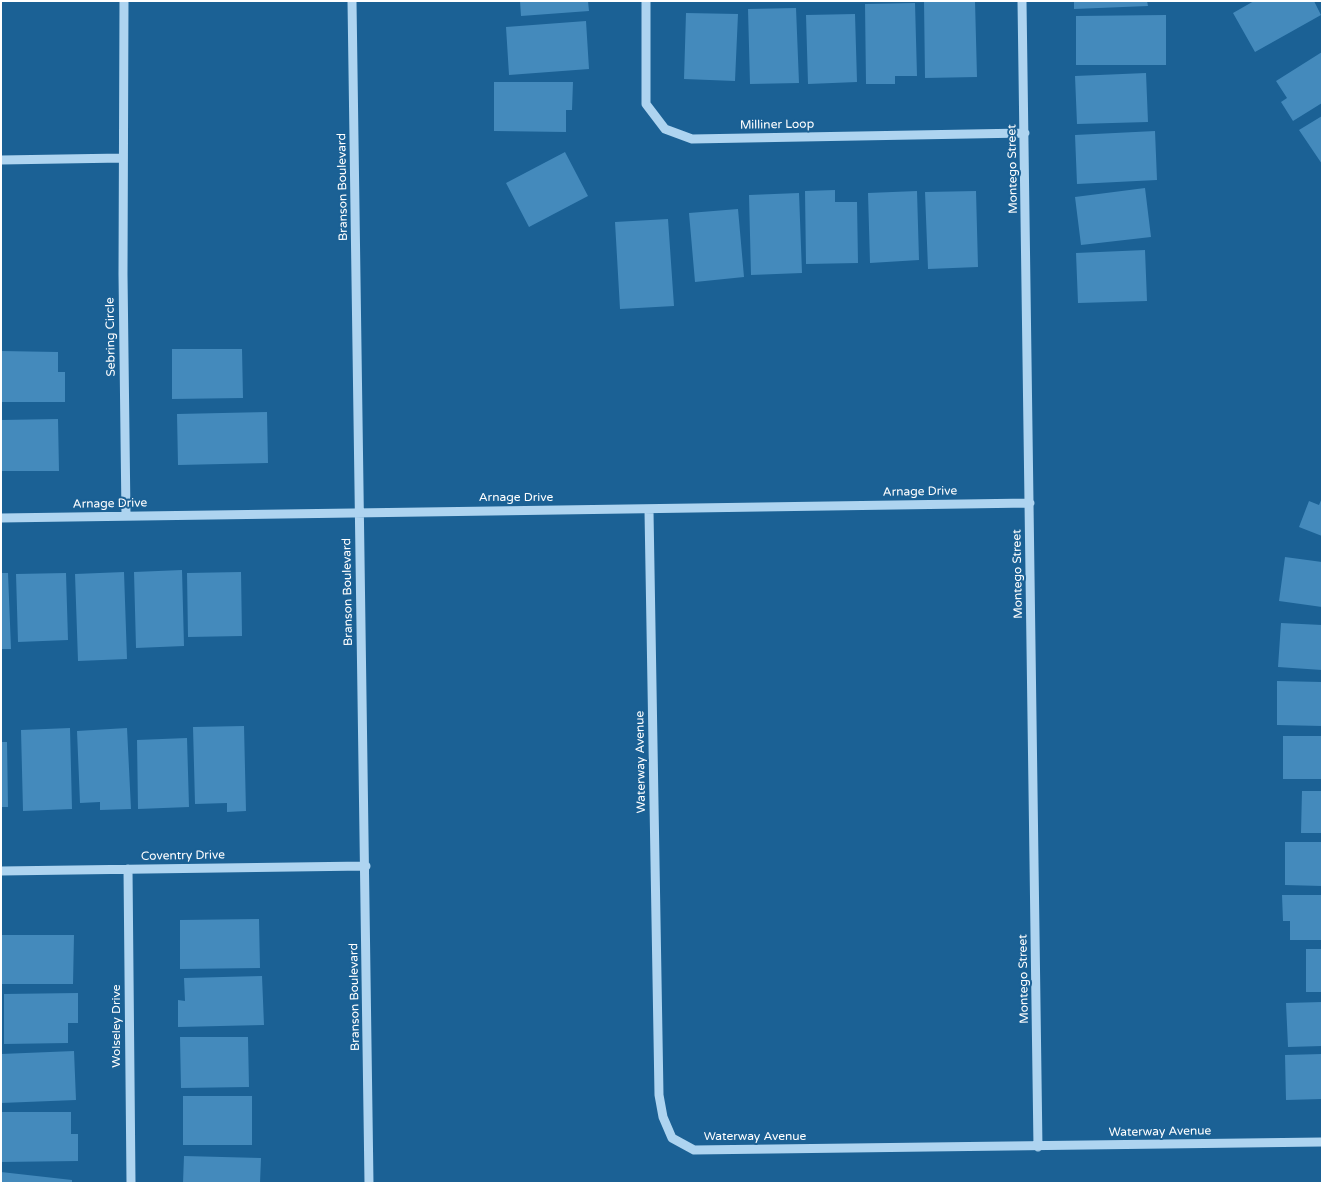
<!DOCTYPE html>
<html>
<head>
<meta charset="utf-8">
<style>
  body { margin:0 }
  #map { position:relative; width:1323px; height:1184px; overflow:hidden; background:#1b6195; font-family:"Varela Round",sans-serif }
  canvas { display:block }
  .frame { position:absolute; inset:0; border:2px solid #fff; pointer-events:none }
</style>
</head>
<body>
<div id="map">
<canvas width="1323" height="1184"></canvas>
<div class="frame"></div>
</div>
<script>
const context = document.querySelector('canvas').getContext('2d');
context.lineJoin = 'round';
function paint(path, color) { context.fillStyle = color; context.fill(path, 'evenodd'); }
function strokePath(path, color, width, dash) { context.strokeStyle = color; context.lineWidth = width; context.lineCap = dash ? 'butt' : 'round'; context.setLineDash(dash || []); context.stroke(path); }
function write(font, color, halo, rows, align = 'center') {
  context.font = font + ' "Varela Round",sans-serif'; context.lineWidth = 4; context.setLineDash([]); context.textBaseline = 'middle'; context.strokeStyle = halo; context.fillStyle = color; for (const [text, x, y, turn = 0] of rows) {
    context.save(); context.translate(x, y); context.rotate((+turn || 0) * Math.PI / 180); context.textAlign = isNaN(turn) ? turn : align; if (halo) context.strokeText(text, 0, 0); context.fillText(text, 0, 0); context.restore();
  }
}
paint(new Path2D(`
  M520,1H588L589,11L521,16Z
  M924,1H975L977,77L925,78Z
  M1074,1H1147L1148,6L1074,9Z
  M1254,1H1314L1321,15L1255,52L1233,13Z
  M915,3L917,76H895V84H866L865,4Z
  M796,8L799,83L750,84L748,9Z
  M686,13L738,14L735,81L684,79Z
  M855,14L857,82L808,84L806,15Z
  M1166,15V65H1076V16Z
  M586,21L589,69L509,75L506,27Z
  M1322,52V103L1293,121L1281,102L1287,98L1276,81Z
  M1146,73L1148,122L1077,124L1075,76Z
  M494,82H573L572,110H566V132L494,131Z
  M1322,116V164L1299,130Z
  M1155,131L1157,180L1077,184L1075,135Z
  M565,152L588,196L529,227L506,183Z
  M1145,188L1151,237L1081,245L1075,197Z
  M835,190V202H857L858,263L806,264L805,191Z
  M917,191L919,260L870,263L868,193Z
  M976,191L978,267L928,269L925,192Z
  M799,193L802,273L751,275L749,195Z
  M738,209L744,277L695,282L689,213Z
  M668,219L674,306L620,309L615,222Z
  M1145,250L1147,301L1078,303L1076,253Z
  M172,349H242L243,398L172,399Z
  M1,351L58,352V372H65V402H1Z
  M267,412L268,463L178,465L177,414Z
  M58,419L59,471H1V420Z
  M1322,498V536L1299,527L1309,501L1319,505Z
  M1285,557L1322,562V607L1279,601Z
  M182,570L184,646L136,648L134,572Z
  M124,572L127,659L78,661L75,574Z
  M241,572L242,636L188,637L187,573Z
  M1,573H8L11,649H1Z
  M66,573L68,640L18,642L16,574Z
  M1281,623L1322,625V670L1278,667Z
  M1277,681L1322,682V726L1277,725Z
  M244,726L246,811L227,812V803L195,804L193,727Z
  M70,728L72,809L23,811L21,730Z
  M127,728L131,809L100,810V802L80,803L77,731Z
  M1283,736H1322V779H1283Z
  M187,738L189,807L138,809L137,740Z
  M1,742H7L8,807H1Z
  M1302,791H1322V833H1301Z
  M1285,842H1322V886L1285,885Z
  M1282,895H1322V940H1290V921H1283Z
  M259,919L260,968L180,969V920Z
  M1,935H74L73,984H1Z
  M1306,949H1322V992H1306Z
  M262,976L264,1025L178,1027V1000L185,1001L184,978Z
  M78,993V1023H68V1043L4,1044V994Z
  M1322,1002V1046L1288,1047L1286,1003Z
  M180,1037H248L249,1087L181,1088Z
  M74,1051L76,1100L1,1103V1054Z
  M1322,1054V1099L1286,1100L1285,1055Z
  M183,1096H252V1145H183Z
  M1,1112H71V1134H78V1161L1,1162Z
  M184,1156L261,1158L260,1183H183Z
  M1,1172L72,1180V1183H1Z`), '#448abc');
strokePath(new Path2D(`
  M124,1L123,274L126,516
  M352,1L369,1183
  M646,1V104L665,129L692,139L1025,133
  M1022,1L1038,1147
  M1,160L123,158
  M649,511L659,1095L663,1117L672,1138L694,1150L1322,1142
  M1,518C344,512 687,510 1030,503
  M128,869L131,1183
  M1,871L366,866`), '#aed4f0', 9);
write('12px', '#fff', '#1b6195', [
  ["Milliner Loop",777,125,-1],
  ["Montego Street",1013,169,-91],
  ["Branson Boulevard",343,187,-91],
  ["Sebring Circle",111,337,-91],
  ["Arnage Drive",920,492,-1],
  ["Arnage Drive",516,498],
  ["Arnage Drive",110,504,-1],
  ["Montego Street",1018,574,-91],
  ["Branson Boulevard",348,592,-91],
  ["Waterway Avenue",641,762,-91],
  ["Coventry Drive",183,856,-1],
  ["Montego Street",1024,979,-91],
  ["Branson Boulevard",355,997,-91],
  ["Wolseley Drive",117,1026,-90],
  ["Waterway Avenue",1160,1132,-1],
  ["Waterway Avenue",755,1137]
]);
</script>
</body>
</html>
